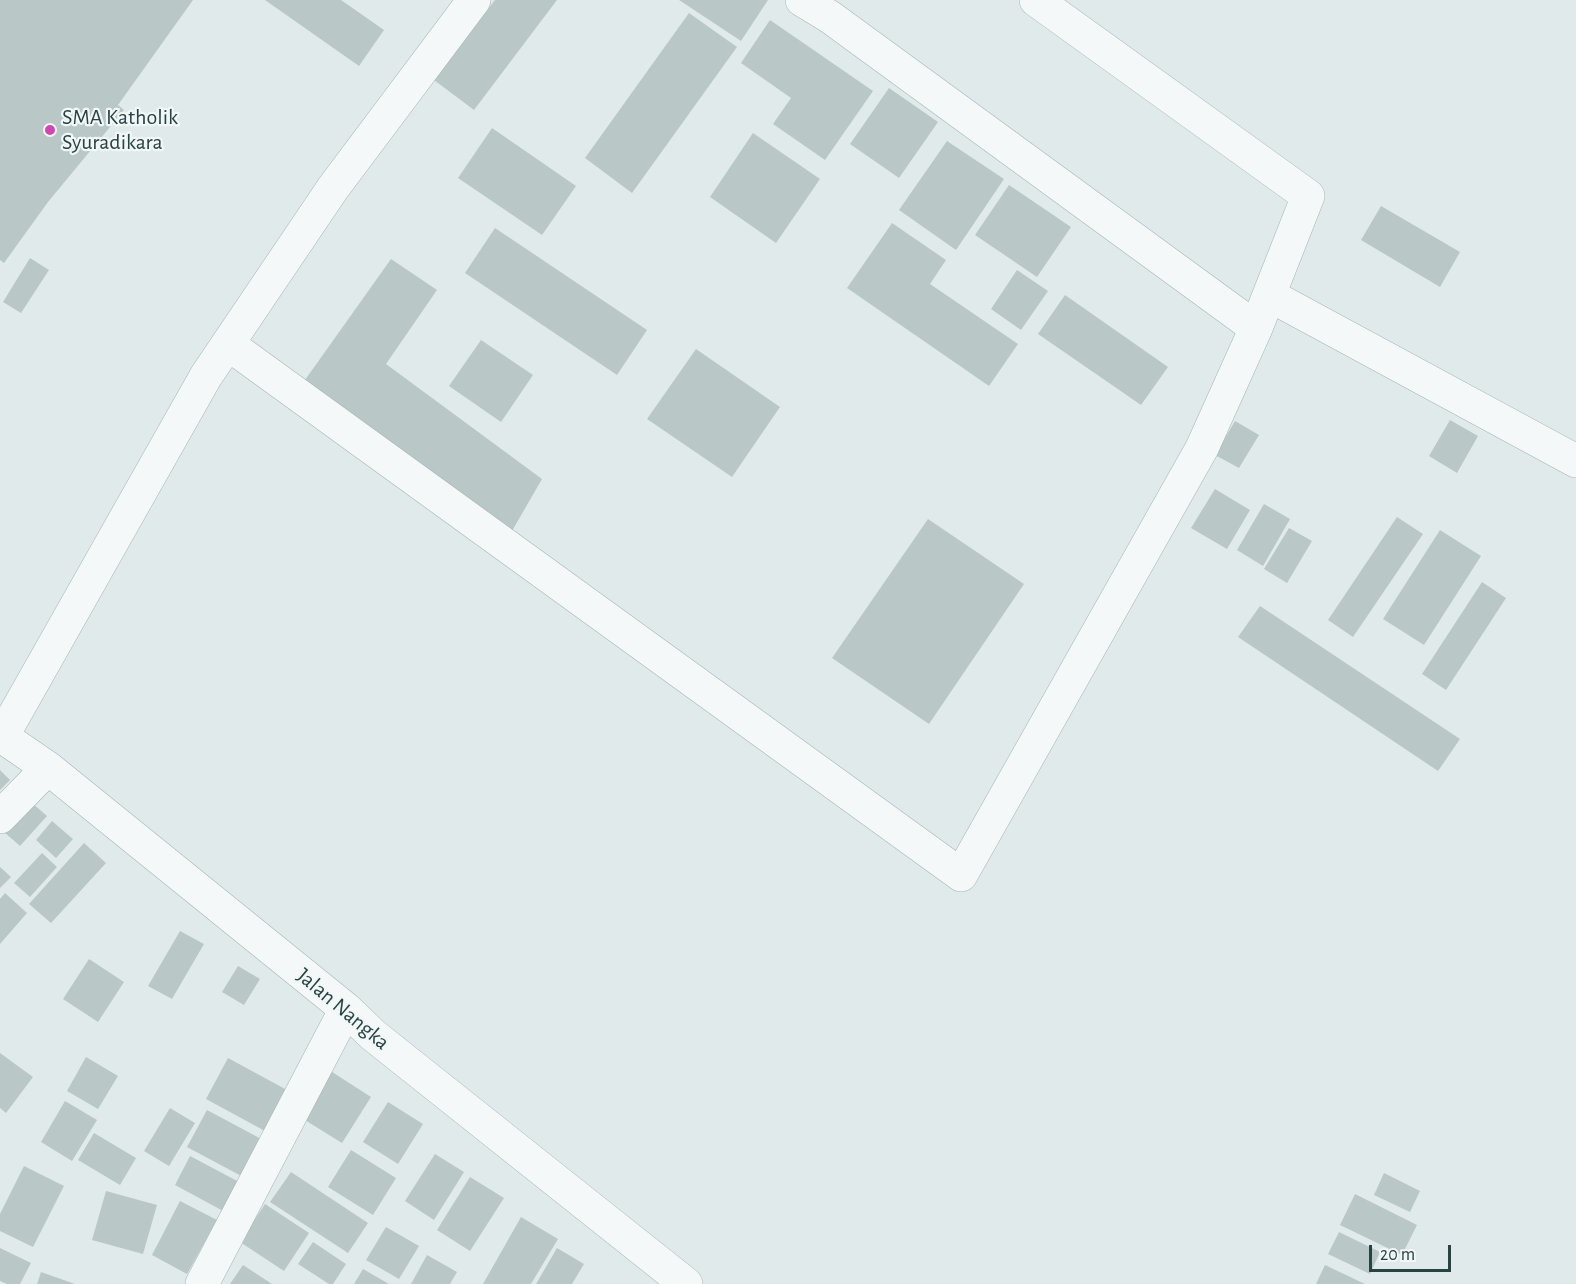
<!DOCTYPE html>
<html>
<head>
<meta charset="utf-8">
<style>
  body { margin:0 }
  #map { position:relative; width:1576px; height:1284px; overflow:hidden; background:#e1eaea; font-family:"Alegreya Sans",sans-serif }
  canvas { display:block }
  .scale { position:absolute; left:1369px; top:1245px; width:82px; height:27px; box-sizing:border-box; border:3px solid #294242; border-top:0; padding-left:8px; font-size:18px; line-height:21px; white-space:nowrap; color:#294242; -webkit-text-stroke:4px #f1f7f7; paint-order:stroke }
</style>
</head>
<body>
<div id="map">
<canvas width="1576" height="1284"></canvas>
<div class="scale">20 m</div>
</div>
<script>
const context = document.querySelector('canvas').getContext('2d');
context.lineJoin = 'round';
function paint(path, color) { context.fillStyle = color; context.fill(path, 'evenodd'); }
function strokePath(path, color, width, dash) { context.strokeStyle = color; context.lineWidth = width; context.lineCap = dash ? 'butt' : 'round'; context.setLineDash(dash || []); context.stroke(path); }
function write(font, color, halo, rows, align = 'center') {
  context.font = font + ' "Alegreya Sans",sans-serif'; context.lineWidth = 4.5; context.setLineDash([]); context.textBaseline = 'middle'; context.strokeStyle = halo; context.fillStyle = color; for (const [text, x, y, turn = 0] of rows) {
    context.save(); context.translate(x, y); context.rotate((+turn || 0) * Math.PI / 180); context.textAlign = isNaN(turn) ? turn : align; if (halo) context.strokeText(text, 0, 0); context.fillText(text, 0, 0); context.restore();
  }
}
paint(new Path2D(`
  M0,0H193L118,105L124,110L48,202L4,263L0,260Z
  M265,0H341L384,30L359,66Z
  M495,0H557L474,110L434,80Z
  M679,0H768L741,41Z
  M689,13L737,47L632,193L585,158Z
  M770,20L873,91L825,160L773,124L791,98L741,63Z
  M889,88L938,122L899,178L850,144Z
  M492,128L576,186L542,235L458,178Z
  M753,133L820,179L776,243L710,197Z
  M947,141L1004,179L956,250L899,210Z
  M1009,185L1071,227L1037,277L975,235Z
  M1381,206L1460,252L1440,287L1361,240Z
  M892,223L946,260L930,284L1018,344L989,386L847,288Z
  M495,228L647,330L617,375L465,273Z
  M30,258L49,270L21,313L3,302Z
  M391,259L437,290L386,364L542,479L512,531L305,380Z
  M1017,270L1048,291L1021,330L991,309Z
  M1065,295L1168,367L1141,405L1038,334Z
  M481,340L533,375L501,422L449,386Z
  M696,349L780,407L732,477L647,419Z
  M1450,420L1478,436L1457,473L1429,456Z
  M1235,421L1259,435L1239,468L1215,455Z
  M1215,489L1250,510L1227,549L1191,528Z
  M1264,504L1290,519L1263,566L1237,550Z
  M1397,517L1423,534L1353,637L1328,620Z
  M928,519L1024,584L929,724L832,658Z
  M1289,528L1312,541L1287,583L1264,569Z
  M1440,530L1481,556L1424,645L1383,619Z
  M1482,582L1506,598L1446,690L1422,674Z
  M1260,606L1460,739L1438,771L1238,637Z
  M0,770L10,780L0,790Z
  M31,802L47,816L20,846L4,832Z
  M52,821L73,839L56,858L36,840Z
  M84,843L106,863L51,923L29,904Z
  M42,853L57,867L30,897L14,883Z
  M0,867L11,877L0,888Z
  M5,893L27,913L0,944V899Z
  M180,931L204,944L172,999L148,986Z
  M89,959L124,982L98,1022L63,999Z
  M238,966L260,979L244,1005L222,992Z
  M0,1053L33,1077L6,1113L0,1108Z
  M86,1057L118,1076L98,1109L67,1091Z
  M228,1058L287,1090L265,1131L206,1099Z
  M329,1070L371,1097L342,1143L300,1117Z
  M65,1101L97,1120L72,1161L41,1142Z
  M388,1102L423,1124L398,1164L363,1142Z
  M170,1108L195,1123L169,1166L144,1151Z
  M207,1110L265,1141L245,1178L187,1147Z
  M94,1133L136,1158L120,1185L78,1160Z
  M351,1150L396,1178L373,1215L328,1187Z
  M435,1154L464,1172L434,1220L405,1201Z
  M190,1156L241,1183L225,1212L175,1185Z
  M24,1166L64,1186L33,1247L0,1231V1214Z
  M291,1172L368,1223L348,1253L270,1202Z
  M1384,1173L1420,1191L1410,1212L1374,1195Z
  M470,1177L504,1198L470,1251L437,1230Z
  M106,1191L157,1205L143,1254L92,1240Z
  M1355,1194L1417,1225L1402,1255L1340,1225Z
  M180,1201L217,1220L187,1274L152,1255Z
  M265,1204L309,1233L284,1271L240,1242Z
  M521,1217L558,1239L531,1284H483Z
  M386,1227L419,1246L399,1279L366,1260Z
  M1339,1232L1380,1252L1370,1274L1328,1254Z
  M313,1242L346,1264L333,1284H329L298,1264Z
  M0,1248L31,1263L20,1284H7L0,1281Z
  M557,1248L584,1264L572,1284H536Z
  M427,1255L457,1272L450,1284H411Z
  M243,1265L272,1284H230Z
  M1325,1265L1365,1284H1316Z
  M363,1269L389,1284H354Z
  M41,1272L75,1284H37Z`), '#b9c7c7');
const minor = new Path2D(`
  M802,0L830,17L1256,328
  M1269,295L1576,461
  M228,344L961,875L1202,448L1256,328L1308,196L1036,0
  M0,735L48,768L346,1009L373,1035L686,1284
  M2,737L206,376L333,188L474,0
  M0,817L48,768
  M202,1284L346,1009`);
strokePath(minor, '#a6b4b4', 34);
strokePath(minor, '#f4f8f8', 33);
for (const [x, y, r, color] of [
  [50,130,6,"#cf47b0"]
]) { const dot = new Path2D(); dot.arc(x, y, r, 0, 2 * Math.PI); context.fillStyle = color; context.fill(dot); strokePath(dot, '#f1f7f7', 2); }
write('22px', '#294242', '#f1f7f7', [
  ["SMA Katholik",62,117],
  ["Syuradikara",62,142]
], 'left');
write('22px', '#294242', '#f1f7f7', [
  ["Jalan Nangka",343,1009,40]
]);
</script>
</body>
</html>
